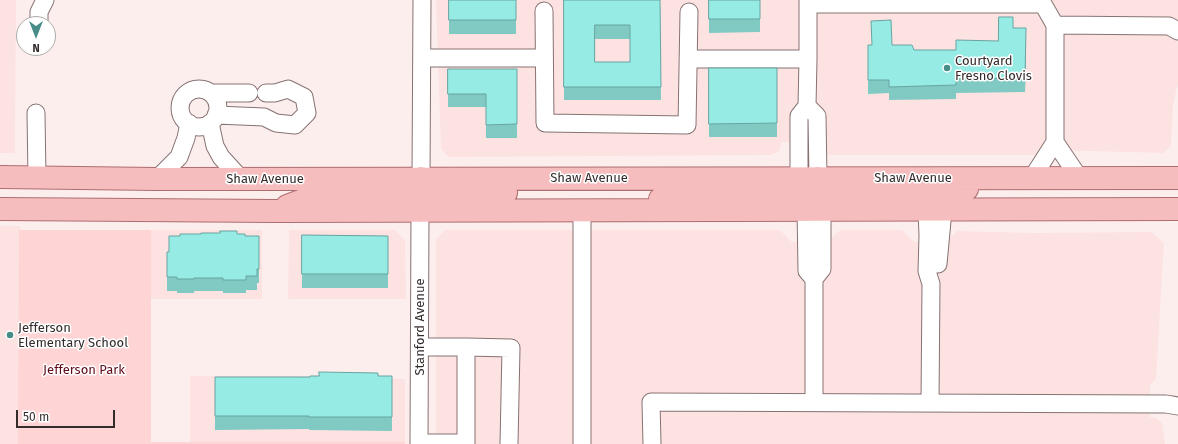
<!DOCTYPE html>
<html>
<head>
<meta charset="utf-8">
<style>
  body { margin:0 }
  #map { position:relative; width:1178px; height:444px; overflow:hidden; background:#fdeeee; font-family:"Fira Sans",sans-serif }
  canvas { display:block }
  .north { position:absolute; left:16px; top:16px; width:40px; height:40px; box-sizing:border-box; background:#fff; border:1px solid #aeaaaa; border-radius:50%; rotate:180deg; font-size:11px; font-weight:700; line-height:16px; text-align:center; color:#342b2b }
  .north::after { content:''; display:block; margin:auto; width:14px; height:18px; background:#468d88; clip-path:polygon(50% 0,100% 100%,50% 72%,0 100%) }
  .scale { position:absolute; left:16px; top:410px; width:99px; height:18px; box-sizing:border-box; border:2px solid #342b2b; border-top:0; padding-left:5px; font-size:12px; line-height:14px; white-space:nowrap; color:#342b2b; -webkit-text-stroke:3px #fff; paint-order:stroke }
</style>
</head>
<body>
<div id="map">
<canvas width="1178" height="444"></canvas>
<div class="north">N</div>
<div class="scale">50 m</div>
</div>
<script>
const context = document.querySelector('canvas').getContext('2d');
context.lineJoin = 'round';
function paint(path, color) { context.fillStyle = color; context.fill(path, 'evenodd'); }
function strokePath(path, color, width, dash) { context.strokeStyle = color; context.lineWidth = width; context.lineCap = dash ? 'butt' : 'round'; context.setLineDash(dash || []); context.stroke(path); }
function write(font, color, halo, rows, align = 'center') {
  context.font = font + ' "Fira Sans",sans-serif'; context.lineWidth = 3; context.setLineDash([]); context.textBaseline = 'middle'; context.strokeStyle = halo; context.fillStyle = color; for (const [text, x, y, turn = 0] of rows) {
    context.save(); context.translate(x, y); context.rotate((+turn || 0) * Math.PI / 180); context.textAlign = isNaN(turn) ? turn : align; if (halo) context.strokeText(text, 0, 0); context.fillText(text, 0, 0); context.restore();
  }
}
paint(new Path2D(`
  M0,0H16L15,153H0Z
  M436,0H1178V83L1173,105L1171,145L1164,153L1050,150V155H803V142H782L779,151L775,153L770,155L449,157L441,149Z
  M0,226H20L19,444H0Z
  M151,230H262V299H151Z
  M289,230H395L405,240L406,299H288Z
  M445,230H780L792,242H827L840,230H902L914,242L945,243L957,231L1033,233L1151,232L1164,243L1156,379L1150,385V417L1156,418L1162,423L1165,444H436V239Z
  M190,376H299L405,379V442H190Z`), '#fde2e2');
paint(new Path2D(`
  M19,230H151V442H405V444H18Z`), '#ffd4d4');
const minor = new Path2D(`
  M808,0V59
  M808,4H1043L1055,25L1169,26L1178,31
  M544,11L545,123L687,125L689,12
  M39,21V12L45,0
  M422,58H544
  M688,59H808L807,106L799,116V178
  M180 108a19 19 0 1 1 38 0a19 19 0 1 1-38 0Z
  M211,93H249
  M807,106L817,116L818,178
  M36,113L37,178
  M216,115L264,117L276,123L295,125L307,113L304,97L288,89L275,93H266
  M210,123L215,146L221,157L241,179
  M1055,142L1080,179
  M421,178L422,0
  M1032,178L1055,142V25
  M157,179L179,157L186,138L189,123
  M582,210V444
  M806,210L807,271L814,279V402
  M927,210L928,236L927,271L931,284L930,403
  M938,264L943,210
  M814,279L822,269V210
  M466,347L511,348L509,444
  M419,443H466V347H420
  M419,444L420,211
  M652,444L651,402L1166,404L1178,406`);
const major = new Path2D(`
  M0,177L157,179L1178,178
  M660,199L692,194H797L807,190L818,178
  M287,206L319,194L406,195C415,191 418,187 421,178
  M0,209L275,211L1178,209
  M806,210C810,201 813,198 822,194H938L967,189
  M420,211L423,203L429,196L439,194L506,193`);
strokePath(minor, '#877272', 19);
strokePath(major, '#ae6d6f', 24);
strokePath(minor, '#fff', 17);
strokePath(major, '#f6bdbf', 22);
paint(new Path2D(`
  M449,0H516V34H449Z
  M564,0H660L661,100H564ZM595,39H630V62H595Z
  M709,0H760V32L709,33Z
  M1013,28L1026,41L1025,92L956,93V99L889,100V93L868,94V45H892L914,50H956L998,41Z
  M709,68H777V137H709Z
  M448,69H517V138H486V107H448Z
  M237,234L245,236H259V283H257V290H246V293H223V291H194V293H177V291H167V252H169L180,236Z
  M302,235L388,236V288H302Z
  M378,376H392V431L309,430V429L215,430V416L310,377Z`), '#81cac4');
paint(new Path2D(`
  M1026,28V41L1025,92V78Z`), '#69a4a0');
const building = new Path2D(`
  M449,0H516V20H449Z
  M564,0H660L661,87H564ZM595,25H630V62H595Z
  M709,0H760V19H709Z
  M999,17H1013V28H1026L1025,78L956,79V85L889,87V80H868V45H872L871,21L891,20L892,45H912L914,50H956V40L998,41Z
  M709,68H777V123L709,124Z
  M448,69H517V124L486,125V94H448Z
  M220,231H237V234H245V236H259V269H257V276H246V280H223V278H194V279H177V277H167V252H169V236H180V234H201V233H220Z
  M302,235L388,236V274H302Z
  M319,372L378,373V376H392V417H309V416H215V377H310V376H319Z`);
paint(building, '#96ebe4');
strokePath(building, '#69a4a0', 1);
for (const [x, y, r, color] of [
  [947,68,4,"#468d88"],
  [10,335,4,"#468d88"]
]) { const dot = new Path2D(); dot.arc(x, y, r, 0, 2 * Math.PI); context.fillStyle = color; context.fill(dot); strokePath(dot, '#fff', 1.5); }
write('13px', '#342b2b', '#fff', [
  ["Courtyard",955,61],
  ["Fresno Clovis",955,76],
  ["Jefferson",18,328],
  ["Elementary School",18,343]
], 'left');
write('13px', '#342b2b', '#fff', [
  ["Shaw Avenue",589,178],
  ["Shaw Avenue",913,178],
  ["Shaw Avenue",265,179],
  ["Stanford Avenue",420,327,-90]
]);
write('13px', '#5e0b1a', '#fff', [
  ["Jefferson Park",84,370]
]);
</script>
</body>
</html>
